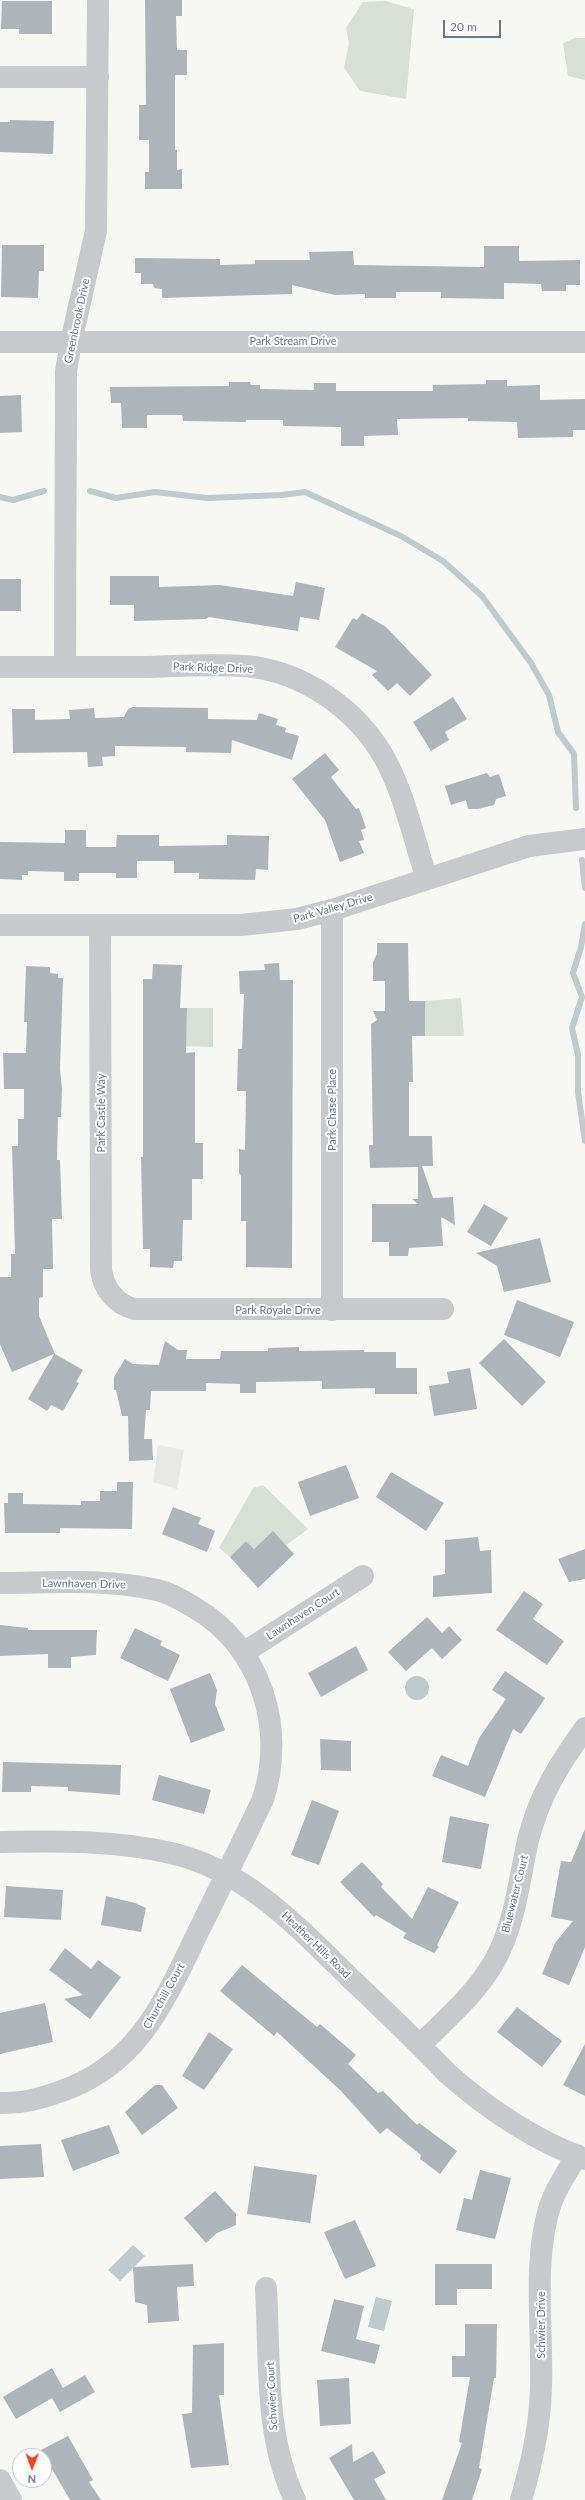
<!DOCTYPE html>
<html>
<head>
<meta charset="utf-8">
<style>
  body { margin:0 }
  #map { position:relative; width:585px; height:2500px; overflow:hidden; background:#f7f7f3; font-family:Lato,sans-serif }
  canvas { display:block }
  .north { position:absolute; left:12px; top:2448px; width:40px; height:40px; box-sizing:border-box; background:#fff; border:1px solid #c1c9cf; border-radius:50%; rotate:181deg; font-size:11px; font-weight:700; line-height:16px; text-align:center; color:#647886 }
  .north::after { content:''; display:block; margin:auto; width:14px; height:18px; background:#ee471c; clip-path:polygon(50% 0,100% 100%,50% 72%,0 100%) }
  .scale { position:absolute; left:443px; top:20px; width:58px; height:18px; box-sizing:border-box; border:2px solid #647886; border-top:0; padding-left:5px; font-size:12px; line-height:14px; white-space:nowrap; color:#647886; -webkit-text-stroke:3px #fff; paint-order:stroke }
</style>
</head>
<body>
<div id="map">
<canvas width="585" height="2500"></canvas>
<div class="north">N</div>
<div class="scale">20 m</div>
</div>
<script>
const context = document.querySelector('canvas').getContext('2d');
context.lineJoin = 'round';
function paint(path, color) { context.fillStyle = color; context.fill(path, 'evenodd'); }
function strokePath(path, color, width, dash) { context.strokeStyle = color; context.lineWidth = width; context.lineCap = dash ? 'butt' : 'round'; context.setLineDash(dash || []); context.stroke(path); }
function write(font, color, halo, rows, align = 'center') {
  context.font = font + ' Lato,sans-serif'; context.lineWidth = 4; context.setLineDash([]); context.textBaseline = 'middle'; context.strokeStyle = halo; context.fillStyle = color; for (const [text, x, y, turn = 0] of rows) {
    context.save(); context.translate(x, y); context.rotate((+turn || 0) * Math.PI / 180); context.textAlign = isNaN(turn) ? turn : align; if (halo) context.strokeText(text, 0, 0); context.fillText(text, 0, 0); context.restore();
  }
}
paint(new Path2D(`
  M158,1445L184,1450L177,1489L153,1482Z`), '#e8e8e7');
paint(new Path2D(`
  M385,1L414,9L406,99L360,91L344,68L349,43L346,28L363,2Z
  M575,38H585V80L568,76L563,43Z
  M461,998L464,1036H425V1001Z
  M187,1008H213V1047L180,1046L186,1038Z
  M263,1485L308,1529L286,1545L273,1532L254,1549L246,1541L230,1557L219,1548L253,1488Z`), '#d8dfd4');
paint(new Path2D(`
  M405 1688a12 12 0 1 1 24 0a12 12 0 1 1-24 0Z
  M133,2245L145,2256L120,2281L108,2270Z
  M376,2297L392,2301L384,2331L368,2327Z`), '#bdcace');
strokePath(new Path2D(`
  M90,491L116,498L155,492L207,498L282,495L305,492L401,536L443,561L482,596L531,663L549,695L558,732L574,754L576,808
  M0,497L13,500L44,491
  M582,860L585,888
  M585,924L581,947L573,973L582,997L572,1028L578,1055V1092L585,1141`), '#bdcace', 6);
paint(new Path2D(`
  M145,0H182V16H176L177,50H187V75H175V150H177V170L182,169V189H145V172H149V140H139V105H146Z
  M2,1H52V34H19V29H1Z
  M10,120L54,121L53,154L0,152V122H10Z
  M2,245H44V271H39L38,298L1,297Z
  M484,246H519V261L580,260V285H566V291H542L541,284L504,283V299L441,298V292H396V298H365V294L335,295L292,285V294L162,298V289L154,288L153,284H141V273H135V258L220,259V265L255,264V260H310L309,252L353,251L354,265L484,267Z
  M486,380H507V386L540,385V400L585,399V430H573V437L518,438L517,422L468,421V418L397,419L398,435L364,436V446H341V427L283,426V420H246V422L183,421L182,415H147V428H122L121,403H111L110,387L229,386V382H250L251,385H260V389L314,390V383H336V391H433V385L486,384Z
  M21,395L22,432L0,433V396Z
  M110,576H159V587L220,585L293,596L296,582L325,588L319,620L300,617L298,631L209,617L206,619L134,621V605H110Z
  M0,579H21V611H0Z
  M362,613L386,627L432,675L410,696L397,683L388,691L372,675L377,671L335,647L353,618L357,620Z
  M453,697L467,719L445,732L449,740L431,751L413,722Z
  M133,707L208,708V719L257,720L259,713L278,719L276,725L286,728L285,732L299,736L292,760L232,740L231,753L186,752V747L115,746V756L102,757L103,766L88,767L87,752L13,753L12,709H35V720L70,719L69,710L94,708L95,718L124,717L128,709Z
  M325,753L339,770L331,777L356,809L359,808L366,828L361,830L364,840L359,841L364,853L340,862L325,820L292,779Z
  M487,773L490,777L499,774L506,796L496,799L494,805L478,809H468L466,800L451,805L445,786Z
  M65,830H86V847H116L117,835H159V846L227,845V835L269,836L268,870L256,869L255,880L199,879V873H174V861H137V878H116V873H79V881H64V872L28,871V875H22V880L0,879V842L65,843Z
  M377,943H408L409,1001H425V1036H412L413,1082H409V1136H432L433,1166H422L433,1198L453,1197L455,1225L441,1217L443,1246L409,1248L408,1256H389V1242H372V1204H418L412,1199H418V1167L370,1168L369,1145H373L371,1024L377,1020L373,1011H385V981H373V962L377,954Z
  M279,963L280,980H293L292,1268L246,1267V1221H241V1176L239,1173V1149L245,1150L246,1091H237L238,1049H242L244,994H240L239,971L265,970L264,964Z
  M153,964L182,965L180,1008H187L186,1053L195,1052V1143H203V1179H192V1220H183L182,1261H174L173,1268L150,1267V1249H143L141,1157H143V979H152Z
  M26,966L50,967V973L58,974V978H63L60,1069L62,1089L61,1117H58L57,1160H60L62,1219H52L53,1269H43V1297L39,1298V1316L55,1354L83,1370L76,1382L79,1383L63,1411L51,1405L47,1411L28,1399L54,1354L12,1372L0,1344V1277H11V1254H15L12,1146H18V1119H24V1089H4L3,1053H26L27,1022H24Z
  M484,1204L508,1218L491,1246L467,1232Z
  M540,1238L551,1282L504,1292L497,1266L476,1253Z
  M517,1300L574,1322L560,1357L504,1335Z
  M504,1339L546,1382L522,1406L479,1363Z
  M165,1341L178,1350H187L186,1359H220L221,1351H268V1348L299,1347V1351L364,1350V1352H396V1368H417V1394H375V1388L322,1389V1381L256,1382V1393H240V1384L206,1383V1391H151L150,1410H146L144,1439H152L153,1460L129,1461L128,1416H122L116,1390H114V1377L125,1359L133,1364L159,1365Z
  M470,1368L477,1409L434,1416L429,1386L449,1383L447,1372Z
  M346,1465L359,1498L310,1516L298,1482Z
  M391,1472L444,1503L426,1531L376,1497Z
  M117,1482H133L132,1529L60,1528V1533H5L4,1503H8V1493H23V1504L81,1505V1501H100V1491H117Z
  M173,1507L201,1518L198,1524L215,1531L207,1552L162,1534Z
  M273,1531L294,1554L258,1588L230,1557L246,1541L254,1549Z
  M478,1537L480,1551L491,1550L492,1593L433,1597V1576L445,1574V1540Z
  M585,1549V1579L569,1582L558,1559Z
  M524,1591L543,1604L533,1619L564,1641L547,1665L496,1630Z
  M427,1617L442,1633L449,1626L462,1640L442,1659L432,1648L406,1671L388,1652Z
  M0,1625L28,1628V1630H97L96,1655L71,1657V1668H48V1654L0,1656Z
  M135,1628L162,1641L160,1645L180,1655L168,1681L120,1658Z
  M356,1646L368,1670L321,1697L308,1673Z
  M505,1671L545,1698L521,1734L513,1729L485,1797L432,1776L441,1755L468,1766L479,1738L506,1699L492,1690Z
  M210,1673L217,1690L215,1704L225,1730L191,1743L170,1689Z
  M320,1739L351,1741V1771L321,1770Z
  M3,1762L121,1765L120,1795L68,1791V1787L31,1786V1792H2Z
  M159,1775L211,1790L204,1814L152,1800Z
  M312,1800L339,1811L319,1865L291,1855Z
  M450,1816L489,1824L481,1869L442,1862Z
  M585,1829V1947L569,1985L542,1974L555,1943L573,1921L551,1917L561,1861L571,1862Z
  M362,1862L383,1884L381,1887L412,1919L428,1887L459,1902L437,1945L439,1947L434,1953L403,1938L406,1933L376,1915L374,1917L340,1882Z
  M6,1886L63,1890L61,1920L4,1917Z
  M106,1896L135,1903L146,1908L141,1932L101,1925Z
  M65,1948L91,1969L98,1960L121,1977L90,2019L64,1999L83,1995L49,1970Z
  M242,1965L317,2027L320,2024L356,2055L348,2064L378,2093L383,2091L417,2125L419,2123L457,2151L440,2174L420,2159L421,2155L387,2128L380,2134L340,2090L277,2032L274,2036L220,1991Z
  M45,2003L53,2042L0,2054V2013Z
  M517,2007L562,2041L542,2067L497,2032Z
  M209,2032L233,2049L204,2090L182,2076Z
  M585,2044V2096L563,2085Z
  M155,2085H162L178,2108L142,2135L125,2112Z
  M109,2125L120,2153L73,2171L61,2140Z
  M41,2144L44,2177L0,2179V2146Z
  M254,2166L317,2175L310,2223L247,2214Z
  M480,2170L511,2178L495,2239L456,2230L464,2198L472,2200Z
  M215,2191L236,2214V2225L217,2233L206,2243L184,2218Z
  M355,2220L376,2266L345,2279L324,2232Z
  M193,2264L194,2286L177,2287L179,2321L148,2323L147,2305L135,2302L133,2267Z
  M435,2264H492V2289H457V2305H435Z
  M334,2299L364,2306L356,2339L380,2345L375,2364L321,2351Z
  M465,2324H497L496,2378H494L479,2468L482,2469L472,2500H442L462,2443L459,2442L470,2377H452V2356H465Z
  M224,2343V2395H219L229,2465L191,2468L182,2414L192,2413L193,2345Z
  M52,2368L63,2388L85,2375L95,2392L60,2412L52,2398L16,2419L3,2397Z
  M349,2378L351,2424L320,2426L317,2380Z
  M68,2436L93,2480L89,2482L101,2500H70L41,2450Z
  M352,2444L353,2462L373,2451L386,2473L374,2479L386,2500H354L329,2458Z`), '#adb5bb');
strokePath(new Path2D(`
  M0,77H98
  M0,342H585
  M0,667C49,667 99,667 148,667C180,666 213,664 245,666C303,671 357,709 385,759C405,796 414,840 427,879
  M65,667L66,371L71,342L96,231L98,0
  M0,925H241L297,919L332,910L529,846L585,839
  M100,925L101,1269C103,1288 116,1305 135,1309H443
  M332,1310V910
  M0,1583C52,1583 106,1578 157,1590C171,1593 183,1601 195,1608C261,1647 286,1728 263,1799C244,1840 223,1881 203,1922C167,1994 143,2064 59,2092C40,2099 20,2104 0,2103
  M243,1653L363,1576
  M0,1842C57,1841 115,1840 171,1853C245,1870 297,1926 349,1977C383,2009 416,2041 448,2074C489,2110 534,2140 585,2159
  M420,2045C446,2019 475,1995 494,1962C515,1925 519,1881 528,1840C540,1794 558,1766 585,1728
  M266,2288C270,2358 264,2435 295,2500
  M0,2480L11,2500
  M521,2500C532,2463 540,2426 541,2387C543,2330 532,2257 551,2203C557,2186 568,2171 577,2155`), '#c6cacd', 22);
write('11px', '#647886', '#fff', [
  ["Greenbrook Drive",77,321,-78],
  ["Park Stream Drive",293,341],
  ["Park Ridge Drive",213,668,2],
  ["Park Valley Drive",333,908,-16],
  ["Park Chase Place",332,1110,-90],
  ["Park Castle Way",101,1113,-90],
  ["Park Royale Drive",278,1310],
  ["Lawnhaven Drive",84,1584,1],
  ["Lawnhaven Court",303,1614,-33],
  ["Bluewater Court",515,1894,-76],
  ["Heather Hills Road",316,1945,44],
  ["Churchill Court",164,1996,-61],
  ["Schwier Drive",541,2325,-90],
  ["Schwier Court",272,2396,-93]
]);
</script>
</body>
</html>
